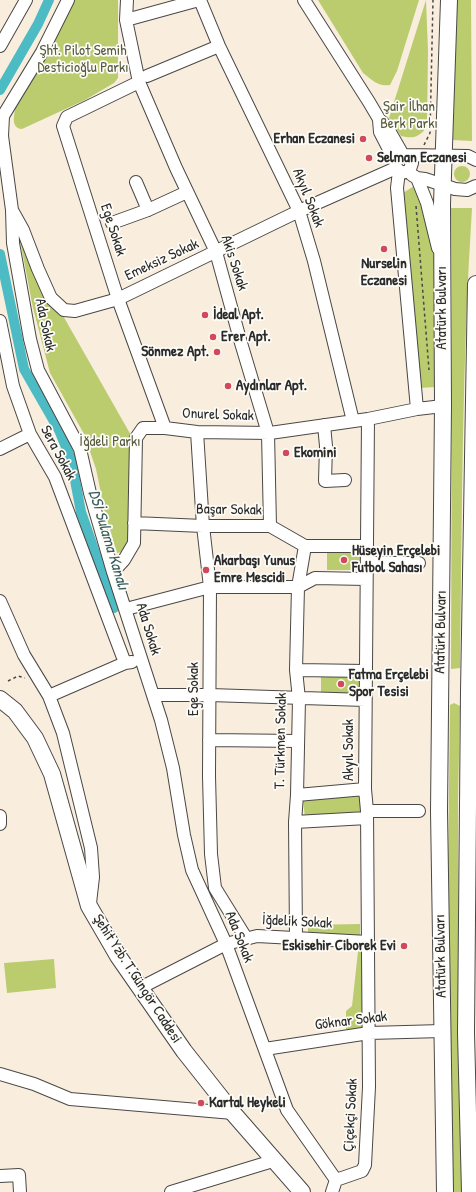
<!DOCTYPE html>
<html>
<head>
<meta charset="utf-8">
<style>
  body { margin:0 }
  canvas { display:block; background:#f9eede }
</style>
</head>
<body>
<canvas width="476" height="1192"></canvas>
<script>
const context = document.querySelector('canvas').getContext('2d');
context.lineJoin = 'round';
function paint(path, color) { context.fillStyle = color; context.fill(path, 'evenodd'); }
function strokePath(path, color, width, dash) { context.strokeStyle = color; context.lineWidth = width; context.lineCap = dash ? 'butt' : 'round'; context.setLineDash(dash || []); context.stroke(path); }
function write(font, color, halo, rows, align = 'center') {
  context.font = font + ' "Patrick Hand",sans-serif'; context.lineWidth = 3.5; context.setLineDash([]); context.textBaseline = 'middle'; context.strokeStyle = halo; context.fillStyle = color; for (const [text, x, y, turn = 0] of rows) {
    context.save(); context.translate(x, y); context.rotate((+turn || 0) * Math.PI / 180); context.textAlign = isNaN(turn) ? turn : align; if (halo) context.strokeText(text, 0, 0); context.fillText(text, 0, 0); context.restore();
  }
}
paint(new Path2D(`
  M73,0H118V78L114,83L85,100L22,129C11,128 14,117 15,109L64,22Z
  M318,0H419L397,71L390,85C378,87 372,80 363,73Z
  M426,0L428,51L427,127C419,137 414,139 401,136L389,118Z
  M457,0H471L472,141L452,140Z
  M454 174a8 8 0 1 1 16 0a8 8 0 1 1-16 0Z
  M414,186L427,216L433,240L436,265V387L419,388L403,193Z
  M451,208H472C462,361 462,515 460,668L451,669L452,356Z
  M20,240L132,437V509L127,551L117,553L105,513L96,469L84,434L50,373L33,308Z
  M327,549L362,550L361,570H327Z
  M321,674L361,675V694L321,693Z
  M454,703L460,706L458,800L459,1073L462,1192H451L447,957L450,705Z
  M363,794V814L305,819L303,799Z
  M360,924V936L308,932V925Z
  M359,942H368L369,1033L346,1036V1011L352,1006Z
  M54,959L56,988L7,993L4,963Z`), '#bbcc6f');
strokePath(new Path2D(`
  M0,90L38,24L49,0
  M0,254L24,369L59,430L71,459L81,512L114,608`), '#4cbbc4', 10);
const minor = new Path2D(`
  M68,0L42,52L3,116L2,136L12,210L13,243L30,339L38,370L80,449L90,493L113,572L161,720L173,768L184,835L192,870L226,944L287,1110L336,1180L332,1192
  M127,0L126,20L139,82L176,168L216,252L241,343L268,433L270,526
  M200,0L219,46L299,211L314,261L353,421
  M304,0L369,102L379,119L387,127L403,155
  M126,20L199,0
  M0,46L26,0
  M147,76L219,46
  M139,82L67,117L63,126L118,299L165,428
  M379,120L380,132L395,161L396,168C401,173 405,174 410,169L412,163L409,157L403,155L397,158
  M406,155L468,156L476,160
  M399,171L397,188L417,409
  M412,175L417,178L425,179L455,189L467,190L476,186
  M417,178L427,203L438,248
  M136,182L148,210
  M13,212L23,230L38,269L51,298L64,310L75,311L118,299L299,211L396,168
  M112,223L148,210L187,192
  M0,321L13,386L30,434L55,477L125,663
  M324,425L326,446L325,481L345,480
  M197,432L203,526L210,587L209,776L211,854L215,888L246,938
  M0,449L30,434
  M134,523L203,526H270L305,546H367
  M367,563H419
  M113,572L124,560L134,543L136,438L143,428H165L197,432L270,433L368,419L417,409L443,406
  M0,601L24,655L49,696L63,733L91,848L93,877L90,903
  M126,609L210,587H298L315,578L366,579
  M296,670L366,671
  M153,695H210L365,700
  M49,696L125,663L132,662
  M209,740L298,741
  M297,795L365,789
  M367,811H419
  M0,816V824
  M295,822L367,818
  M296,938L295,822L297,795L299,699L296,670L298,587L305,546
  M140,988L226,944L257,936L368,942
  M265,1049L369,1033L442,1031
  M0,1074L34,1084L70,1099L233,1113
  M0,1176L19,1175L20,1192
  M336,1180L362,1171L365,1165L369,1087L367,811L365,789L368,419
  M171,1192L276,1160`);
const major = new Path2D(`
  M0,699L15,711L35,738L52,774L89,906L118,956L184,1051L233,1113L302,1192
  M445,1192L439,811L443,406L442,204L449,0
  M470,1192L466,1033L469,691L476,284`);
strokePath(minor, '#4a4846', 14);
strokePath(major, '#4a4846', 18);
strokePath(new Path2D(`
  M424,145L430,133L433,0
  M416,206L429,370
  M8,681L18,676L25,678`), '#4a4846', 1.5, [3, 3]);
strokePath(minor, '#fff', 12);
strokePath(major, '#fff', 16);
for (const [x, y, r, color] of [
  [363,139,4,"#d1495b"],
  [369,158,4,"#d1495b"],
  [384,249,4,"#d1495b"],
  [205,315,4,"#d1495b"],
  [213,337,4,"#d1495b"],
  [217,352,4,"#d1495b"],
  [228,386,4,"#d1495b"],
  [286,453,4,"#d1495b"],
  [344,560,4,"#d1495b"],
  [206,570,4,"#d1495b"],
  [341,684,4,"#d1495b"],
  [404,946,4,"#d1495b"],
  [201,1103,4,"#d1495b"]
]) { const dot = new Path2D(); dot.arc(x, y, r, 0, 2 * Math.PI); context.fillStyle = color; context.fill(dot); strokePath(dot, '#fdfcf7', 1.5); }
write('15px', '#565b3f', '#fdfcf7', [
  ["Şht. Pilot Semih",83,51],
  ["Desticioğlu Parkı",83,68],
  ["Şair İlhan",409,107],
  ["Berk Parkı",409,124],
  ["İğdeli Parkı",110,442]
]);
write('bold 15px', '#2b2b2b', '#fdfcf7', [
  ["Erhan Eczanesi",355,139,"right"],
  ["Selman Eczanesi",377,158],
  ["Nurselin",384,264,"center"],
  ["Eczanesi",384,281,"center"],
  ["İdeal Apt.",213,315],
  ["Erer Apt.",221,337],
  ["Sönmez Apt.",209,352,"right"],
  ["Aydınlar Apt.",236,386],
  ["Ekomini",294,453],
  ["Hüseyin Erçelebi",352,551],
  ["Futbol Sahası",352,568],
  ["Akarbaşı Yunus",214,561],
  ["Emre Mescidi",214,578],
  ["Fatma Erçelebi",349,675],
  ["Spor Tesisi",349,692],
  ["Eskisehir Ciborek Evi",396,946,"right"],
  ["Kartal Heykeli",209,1103]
], 'left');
write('15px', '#2b2b2b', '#fdfcf7', [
  ["Akyıl Sokak",308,198,68],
  ["Ege Sokak",113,230,72],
  ["Emeksiz Sokak",162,260,-25],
  ["Akis Sokak",234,263,72],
  ["Atatürk Bulvarı",442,308,-90],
  ["Ada Sokak",45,325,78],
  ["Onurel Sokak",218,415,2],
  ["Sera Sokak",58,453,62],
  ["Başar Sokak",229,510,1],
  ["Ada Sokak",148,629,73],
  ["Atatürk Bulvarı",441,632,-89],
  ["Ege Sokak",194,689,-90],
  ["T. Türkmen Sokak",281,741,-89],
  ["Akyıl Sokak",349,750,-90],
  ["İğdelik Sokak",297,922,3],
  ["Ada Sokak",239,937,68],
  ["Atatürk Bulvarı",441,956,-91],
  ["Şehit Yzb. T.Güngör Caddesi",137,979,57],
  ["Göknar Sokak",351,1021,-7],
  ["Çiçekçi Sokak",351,1115,-87]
]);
write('italic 16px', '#375d61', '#fdfcf7', [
  ["DSİ Sulama Kanalı",108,540,73]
]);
</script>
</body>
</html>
